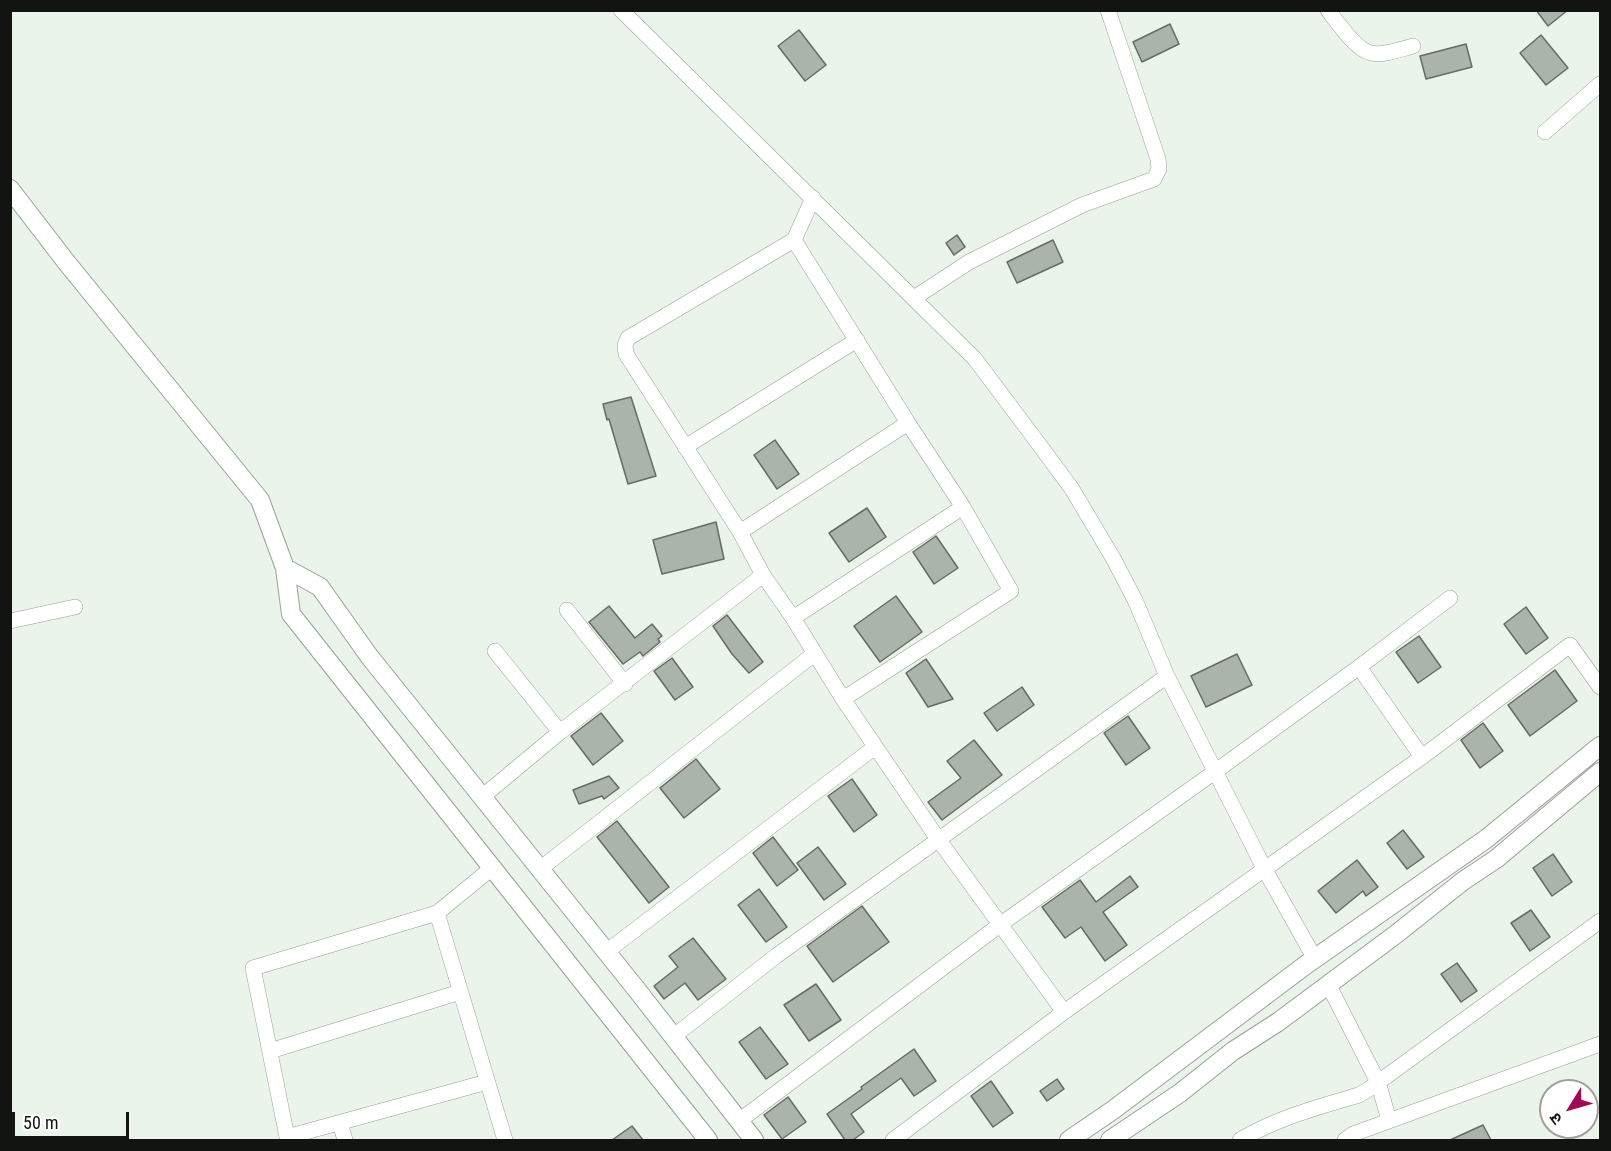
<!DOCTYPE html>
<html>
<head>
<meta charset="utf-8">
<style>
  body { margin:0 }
  #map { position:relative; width:1611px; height:1151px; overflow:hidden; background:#ebf4ea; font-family:"Roboto Condensed","Noto Sans Devanagari",sans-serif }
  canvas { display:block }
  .frame { position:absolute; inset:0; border:12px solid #111411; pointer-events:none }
  .north { position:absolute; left:1539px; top:1079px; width:60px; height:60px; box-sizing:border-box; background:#fefefe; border:2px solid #9fa09f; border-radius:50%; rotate:233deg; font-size:16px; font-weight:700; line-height:24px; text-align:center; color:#111411 }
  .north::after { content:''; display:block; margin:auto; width:21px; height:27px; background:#9d0b57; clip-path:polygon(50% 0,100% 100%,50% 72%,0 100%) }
  .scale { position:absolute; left:12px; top:1112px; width:117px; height:27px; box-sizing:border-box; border:3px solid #111411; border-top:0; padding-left:8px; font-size:18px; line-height:21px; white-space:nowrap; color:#111411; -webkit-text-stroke:4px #fefefe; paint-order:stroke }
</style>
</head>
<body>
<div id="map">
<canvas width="1611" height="1151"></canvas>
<div class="frame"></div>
<div class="north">उ</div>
<div class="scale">50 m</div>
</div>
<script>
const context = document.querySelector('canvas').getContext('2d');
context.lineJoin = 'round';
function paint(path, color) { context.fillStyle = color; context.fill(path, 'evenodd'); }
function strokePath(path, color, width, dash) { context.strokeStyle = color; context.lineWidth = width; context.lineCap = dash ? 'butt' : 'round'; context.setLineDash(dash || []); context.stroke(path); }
const building = new Path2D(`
  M1536,10H1568L1548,26Z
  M1170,24L1179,44L1142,62L1133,42Z
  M799,30L826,65L805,81L778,46Z
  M1541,35L1568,68L1546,85L1520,53Z
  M1466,44L1472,67L1426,79L1420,56Z
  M957,235L965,247L954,255L946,243Z
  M1053,240L1063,262L1017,283L1007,262Z
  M631,397L656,476L628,484L609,419L607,420L603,404Z
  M775,440L799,474L777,489L754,455Z
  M867,508L886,537L849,562L829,533Z
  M716,522L724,559L662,574L653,540Z
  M936,536L958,568L934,584L913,552Z
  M896,596L922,632L880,662L854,626Z
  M609,606L635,638L652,624L662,636L658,639L660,642L643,656L640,652L623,664L589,622Z
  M1526,607L1548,638L1526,654L1504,624Z
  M727,615L763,662L749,673L732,654L713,626Z
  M1419,636L1441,667L1418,683L1396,652Z
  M1237,654L1252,685L1206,707L1191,676Z
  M672,658L693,687L675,700L654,671Z
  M926,659L953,699L928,707L906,673Z
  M1555,670L1577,701L1530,736L1508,705Z
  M1022,687L1034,705L997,731L984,713Z
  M601,713L623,741L593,765L571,736Z
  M1128,716L1150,748L1126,765L1104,733Z
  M1483,723L1503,751L1480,768L1461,740Z
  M974,740L1002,775L942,820L928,802L961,778L947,761Z
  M696,759L720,789L684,818L660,788Z
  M609,776L619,788L604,799L602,796L579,804L573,790Z
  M852,779L877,815L854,832L828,796Z
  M617,821L669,887L649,903L597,837Z
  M1403,830L1424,857L1407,869L1387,843Z
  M773,837L798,870L777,886L753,853Z
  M818,847L846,884L824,900L797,863Z
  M1553,854L1572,882L1552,896L1533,868Z
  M1357,860L1378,887L1366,896L1363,891L1336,913L1318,891Z
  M1130,876L1138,887L1103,912L1127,945L1105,961L1081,927L1065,938L1042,907L1080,880L1096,902Z
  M759,889L787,927L766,942L738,905Z
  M862,906L889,942L833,982L807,946Z
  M1531,910L1550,937L1530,951L1511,923Z
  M693,938L726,979L698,1000L685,983L664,999L654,986L678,967L669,956Z
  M1457,963L1477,991L1461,1002L1441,974Z
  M816,984L841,1020L809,1041L784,1005Z
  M760,1027L788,1064L766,1079L739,1042Z
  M914,1049L936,1081L914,1096L901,1078L851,1114L864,1132L853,1140H845L827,1114L862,1089L861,1087Z
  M1057,1079L1064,1089L1047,1101L1040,1091Z
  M991,1081L1013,1113L993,1127L971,1096Z
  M788,1097L806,1122L782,1139L764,1115Z
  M1483,1125L1491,1140H1450Z
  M632,1126L643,1140H612Z`);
paint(building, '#abb4aa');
strokePath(building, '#646d64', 1.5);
const minor = new Path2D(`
  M621,10L975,359L1044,451L1072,489L1113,558L1135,600L1167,676L1265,870L1315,959
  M1328,10C1338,23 1356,50 1371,53C1384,56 1401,49 1413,46
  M1545,132L1600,84
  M813,198L794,240L628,338L625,345L626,354L740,532L763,575L793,618L843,699L938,839L1064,1012
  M794,240L908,423L963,507L1011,591L843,699
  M914,298L969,262L1082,205L1154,179L1159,169L1158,159L1108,10
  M685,447L857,340
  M740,532L908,423
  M567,610L625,684
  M793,618L963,507
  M10,621L75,607
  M495,651L560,732
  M1359,667L1422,757
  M482,797L560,732L763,575
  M492,868L437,913L505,1140
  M540,869L814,654
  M437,913L253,968L287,1137L487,1082
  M606,952L875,747
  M1328,984L1378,1082L1389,1120
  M673,1037L776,956L1167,676
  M270,1051L460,992
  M739,1121L1001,924L1216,771L1359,667L1450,598
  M340,1123L345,1140
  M893,1140L1064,1012L1422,757L1570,645L1600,687
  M1240,1140C1277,1118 1318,1107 1359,1095L1369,1089L1600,921
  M1345,1140L1353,1134L1600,1044`);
const tertiary = new Path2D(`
  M10,189L67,263L260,500L285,568L291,614L708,1140
  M285,568L320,587L369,656L637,990L754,1140
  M1069,1140L1113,1110L1307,964L1486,839L1600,746
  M1110,1140L1180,1093L1233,1051L1278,1022L1395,935L1463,881L1496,859L1600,772`);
strokePath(minor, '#98a197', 16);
strokePath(tertiary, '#98a197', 20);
strokePath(minor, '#fff', 15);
strokePath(tertiary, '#fff', 18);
</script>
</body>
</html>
